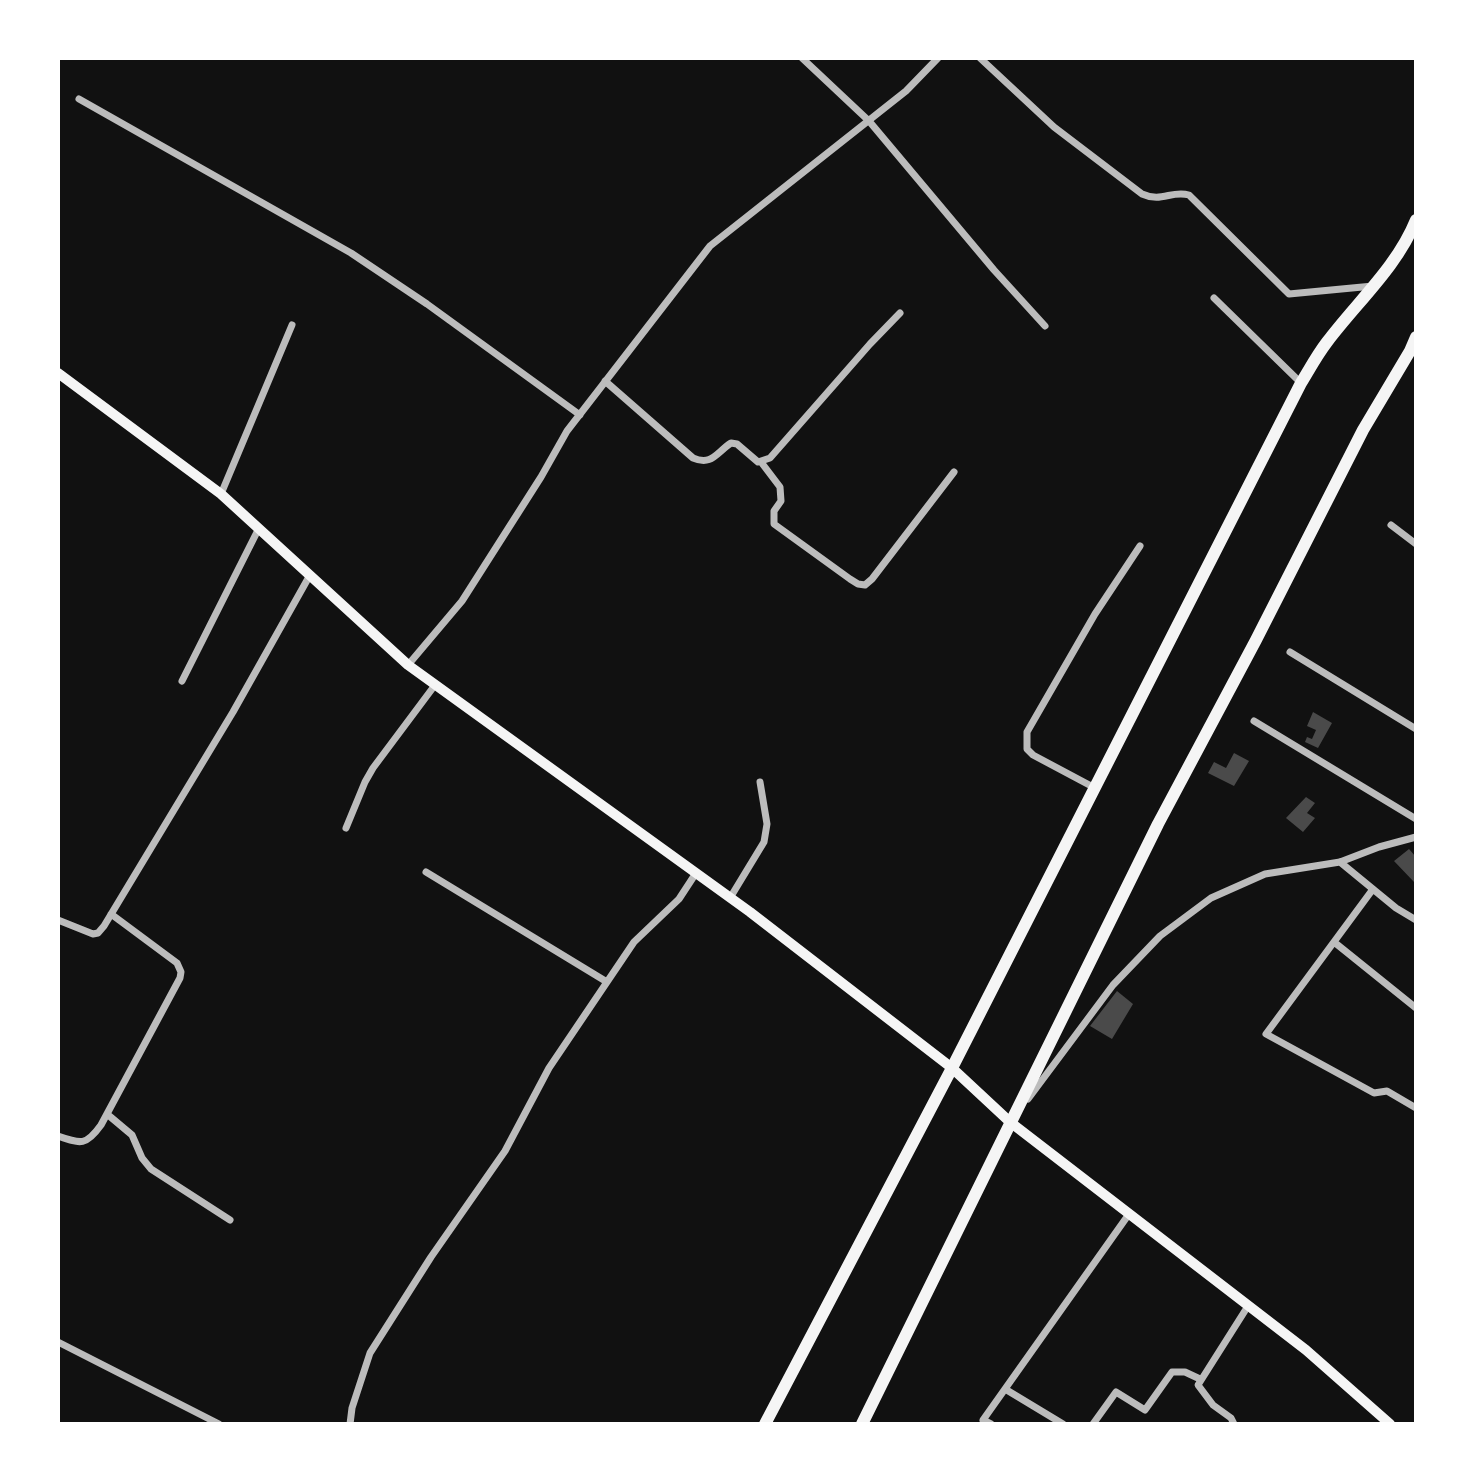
<!DOCTYPE html>
<html>
<head>
<meta charset="utf-8">
<style>
  body { margin:0 }
  #map { position:relative; width:1474px; height:1482px; overflow:hidden; background:#111; font-family:Cabin,sans-serif }
  canvas { display:block }
  .frame { position:absolute; inset:0; border:60px solid #fff; pointer-events:none }
</style>
</head>
<body>
<div id="map">
<canvas width="1474" height="1482"></canvas>
<div class="frame"></div>
</div>
<script>
const context = document.querySelector('canvas').getContext('2d');
context.lineJoin = 'round';
function paint(path, color) { context.fillStyle = color; context.fill(path, 'evenodd'); }
function strokePath(path, color, width, dash) { context.strokeStyle = color; context.lineWidth = width; context.lineCap = dash ? 'butt' : 'round'; context.setLineDash(dash || []); context.stroke(path); }
paint(new Path2D(`
  M1313,712L1332,723L1318,748L1305,742L1307,737L1312,739L1316,730L1307,726Z
  M1234,753L1249,761L1234,786L1208,773L1214,762L1226,768Z
  M1306,797L1315,803L1307,813L1315,818L1303,832L1286,818Z
  M1409,849L1416,857V879L1414,882L1394,861Z
  M1117,991L1133,1004L1112,1039L1090,1026Z`), '#4a4a4a');
strokePath(new Path2D(`
  M802,58L869,121L994,270L1045,326
  M980,58L1054,127L1142,194C1162,203 1171,190 1189,195L1289,294L1373,286
  M79,99L351,253L427,304L580,415
  M1214,298L1301,383
  M605,381L693,458C712,466 716,453 731,443L737,444L758,462L770,458L870,344L900,313
  M761,462L780,487L781,501L774,511V524L850,579L858,584L865,585L872,579L954,472
  M221,494L292,325
  M1391,525L1416,544
  M1290,652L1416,729
  M408,665L462,601L541,477L567,431L710,246L906,91L938,58
  M182,681L259,528
  M1254,721L1416,819
  M1095,788L1033,755L1027,749V732L1095,614L1140,546
  M346,828L365,782L373,768L435,685
  M1340,862L1396,908L1416,920
  M426,872L607,982
  M1373,889L1266,1034L1374,1093L1387,1091L1416,1108
  M730,898L764,842L767,824L760,782
  M58,920L93,934L98,933L104,926L233,712L310,575
  M1334,942L1416,1008
  M1028,1099L1113,985L1160,936L1211,898L1265,874L1340,862L1379,847L1416,837
  M107,1114L132,1135L142,1158L151,1169L230,1220
  M58,1136C81,1144 86,1146 101,1125L180,978L181,972L177,963L111,914
  M58,1342L219,1424
  M1005,1389L1063,1424
  M350,1424L352,1408L370,1353L431,1257L505,1151L549,1068L634,942L679,899L696,873
  M991,1424L983,1420L1129,1214
  M1093,1424L1116,1392L1145,1410L1172,1372H1185L1200,1379
  M1234,1424L1231,1418L1213,1405L1198,1385L1248,1306`), '#bcbcbc', 7);
strokePath(new Path2D(`
  M58,373L221,494L408,665L750,912L952,1068L1010,1122L1306,1350L1390,1424`), '#f5f5f5', 10);
strokePath(new Path2D(`
  M765,1424L952,1068L1301,383C1309,370 1317,355 1327,342C1357,302 1397,267 1416,220
  M862,1424L1158,824L1256,640L1363,430L1410,351L1416,337`), '#f5f5f5', 12);
</script>
</body>
</html>
